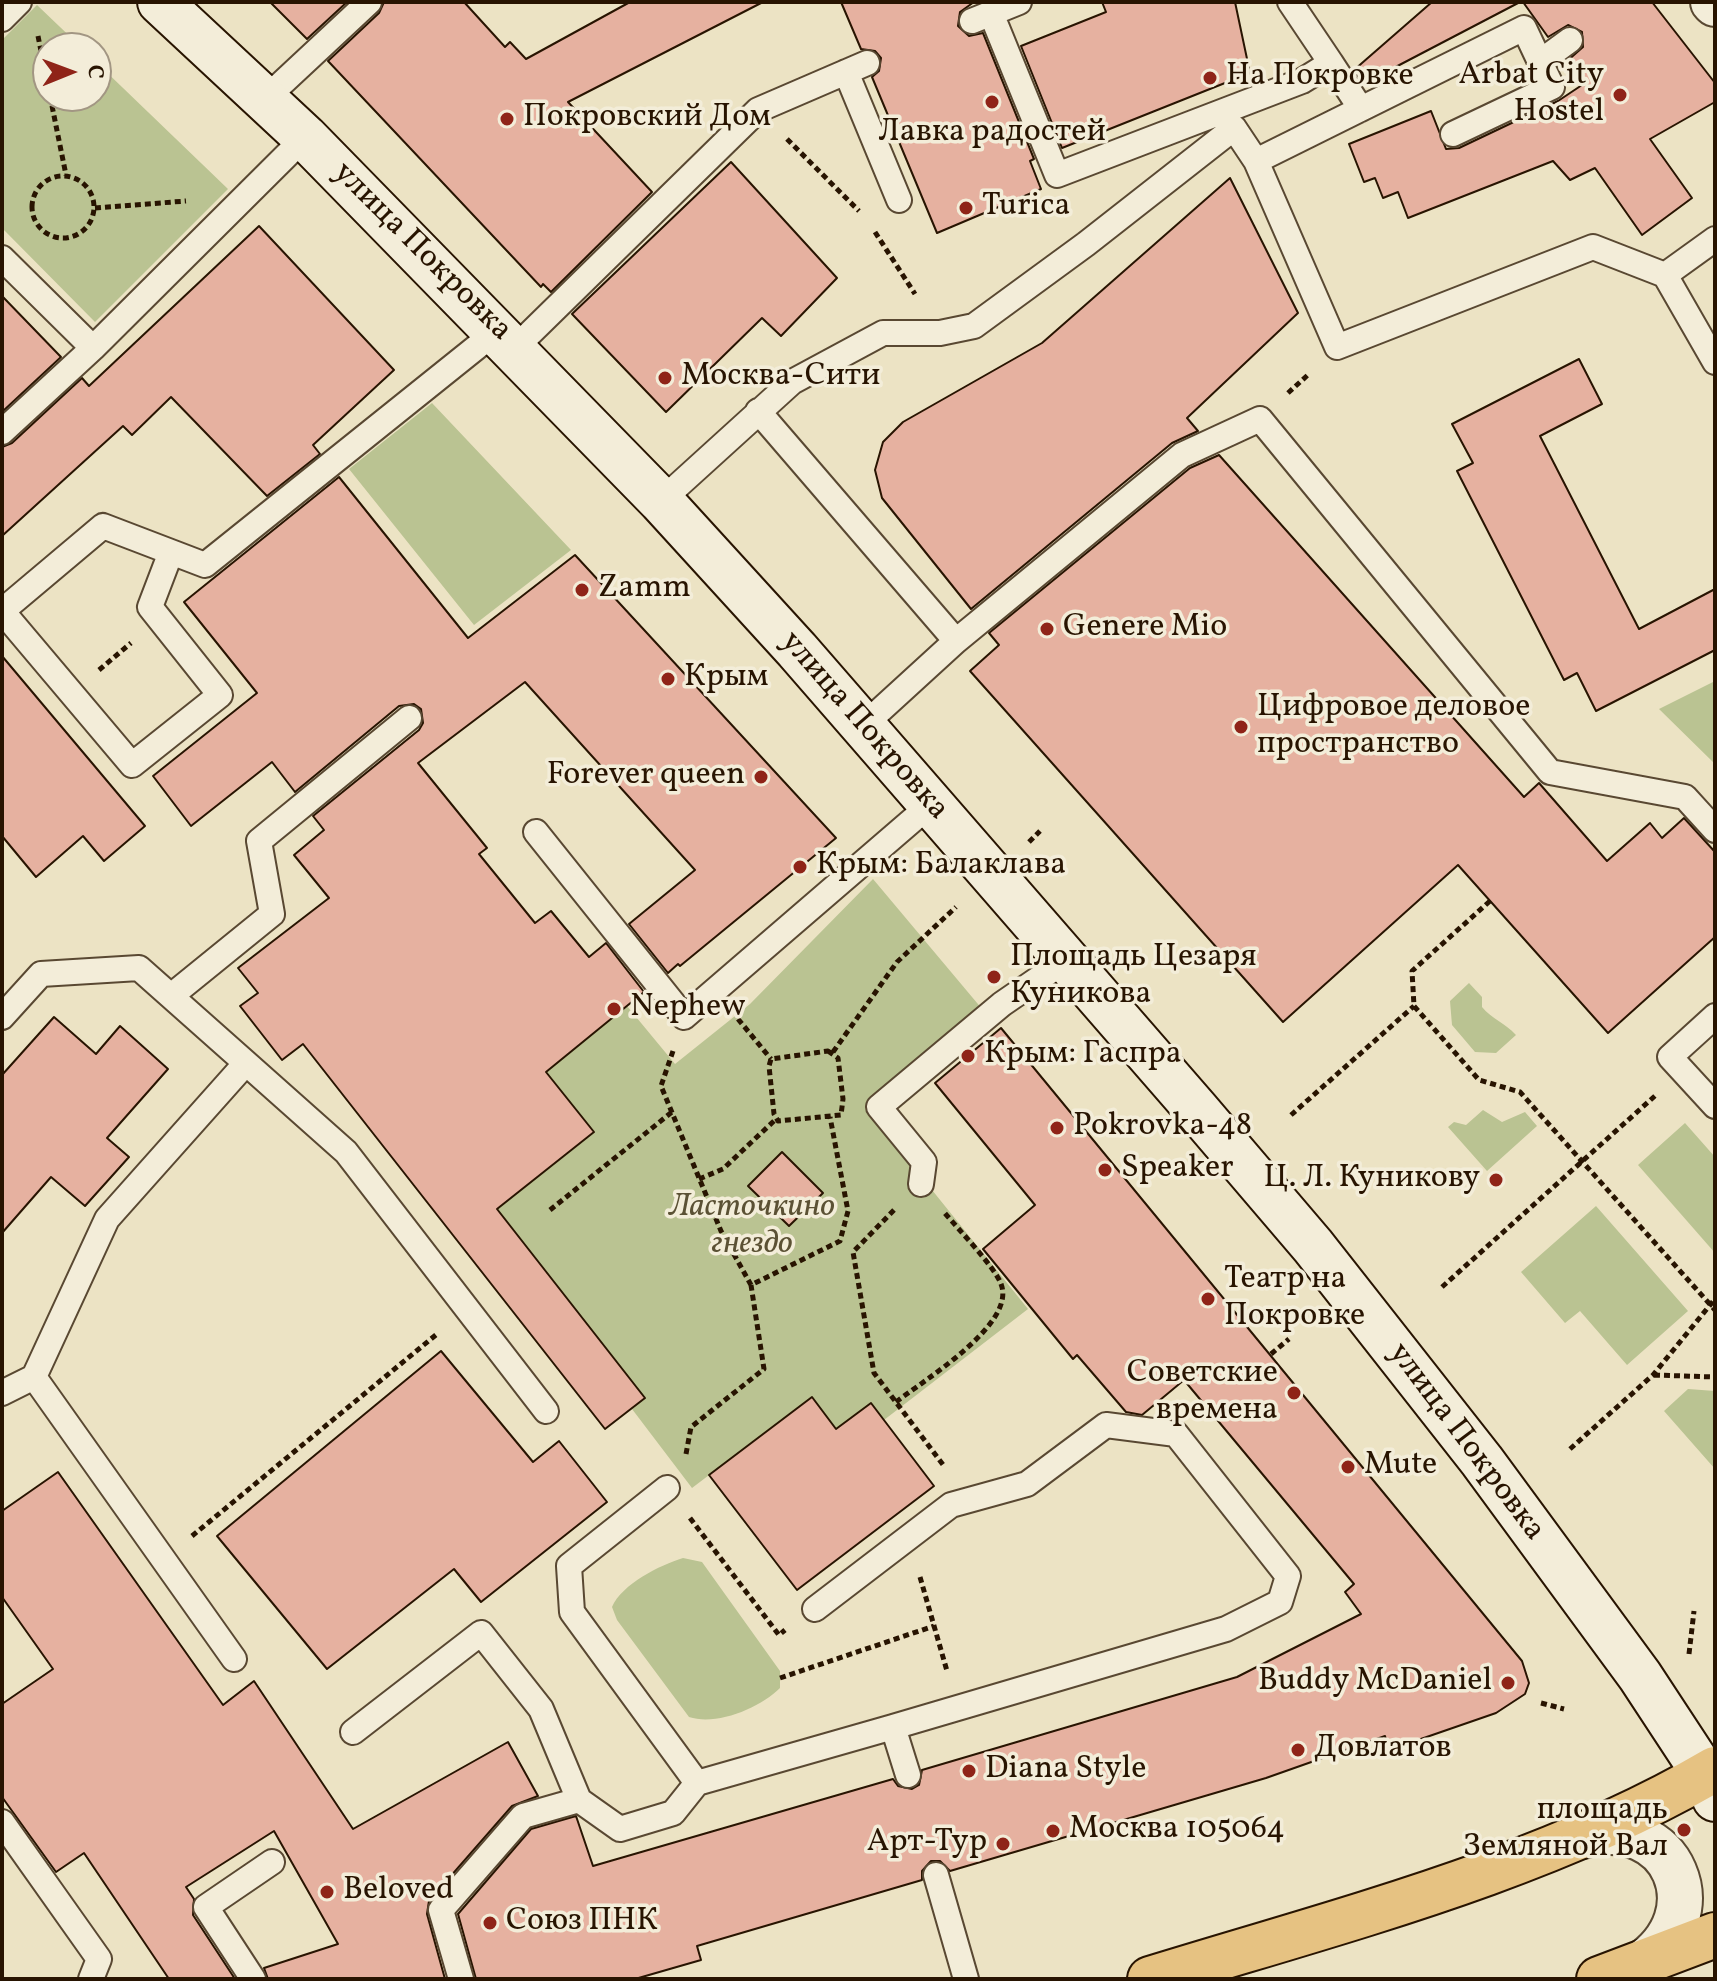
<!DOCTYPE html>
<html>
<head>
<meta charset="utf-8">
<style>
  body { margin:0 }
  #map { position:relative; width:1717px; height:1981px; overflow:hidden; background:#ece3c4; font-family:Vollkorn,serif }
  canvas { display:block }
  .frame { position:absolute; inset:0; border:4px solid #281401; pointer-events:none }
  .north { position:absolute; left:32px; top:32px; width:80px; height:80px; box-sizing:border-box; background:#f3edd9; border:2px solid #a29683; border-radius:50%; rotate:89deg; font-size:22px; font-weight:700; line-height:32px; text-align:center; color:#281401 }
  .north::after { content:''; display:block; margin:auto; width:28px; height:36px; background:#8f2418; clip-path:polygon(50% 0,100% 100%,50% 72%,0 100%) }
</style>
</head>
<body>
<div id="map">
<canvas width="1717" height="1981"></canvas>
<div class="frame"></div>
<div class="north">С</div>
</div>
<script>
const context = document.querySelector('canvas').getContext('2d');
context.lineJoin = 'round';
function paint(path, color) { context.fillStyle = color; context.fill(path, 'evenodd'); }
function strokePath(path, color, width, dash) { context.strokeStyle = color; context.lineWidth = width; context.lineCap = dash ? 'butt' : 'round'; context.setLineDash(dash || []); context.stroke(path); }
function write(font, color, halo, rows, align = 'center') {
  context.font = font + ' Vollkorn,serif'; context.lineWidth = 7; context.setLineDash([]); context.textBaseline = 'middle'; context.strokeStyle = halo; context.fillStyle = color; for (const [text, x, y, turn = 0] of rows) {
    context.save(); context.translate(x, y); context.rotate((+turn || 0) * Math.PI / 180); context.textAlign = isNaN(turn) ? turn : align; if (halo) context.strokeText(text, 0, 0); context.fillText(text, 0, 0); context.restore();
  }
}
paint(new Path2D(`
  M37,5L82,48H48V96H96V62L228,189L95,322L2,228V40Z
  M432,403L571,550L474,625L349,469Z
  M1715,681V764L1659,709Z
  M873,879L993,1022L889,1108L928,1185L1028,1309L884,1420L871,1403L836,1429L812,1397L692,1488L632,1409L644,1398L497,1209L594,1133L546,1071L627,1006L675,1064L750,1004Z
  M1469,983L1482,997V1007C1492,1019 1505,1023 1516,1035L1496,1053L1475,1052L1452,1025L1450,1001Z
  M1483,1110L1502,1122L1525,1112L1537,1126L1487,1171L1448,1127L1454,1122L1466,1125Z
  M1685,1123L1715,1157V1253L1638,1165Z
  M1596,1206L1688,1311L1627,1365L1580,1311L1565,1323L1521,1272Z
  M1688,1389L1715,1391V1469L1664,1411Z
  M683,1558L702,1562L780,1671V1688C760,1708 717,1726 689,1717L617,1620L612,1607C622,1584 660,1565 683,1558Z`), '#bac392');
const building = new Path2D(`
  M270,2H347L307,39Z
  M384,2H464L505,47L510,42L526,59L630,2H763L568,102L652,192L551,292L543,284L541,287L328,61L379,13Z
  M841,2H974L960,12L958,26L969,36L983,33L1034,159L1030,161L1041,189L937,233L872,77L879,71L881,58L875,51L861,49Z
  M1102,2H1235L1250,73L1062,148L1021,46L1106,12Z
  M1432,2H1520L1363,84L1354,70Z
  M1523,2H1652L1715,83V102L1650,139L1692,198L1642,235L1595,168L1570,180L1553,161L1408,218L1398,192L1383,198L1375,178L1364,182L1349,144L1431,111L1446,149L1459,148L1558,101L1582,85L1566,62L1583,47L1582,32L1568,25L1548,37Z
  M731,162L837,278L781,336L762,318L666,412L572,314Z
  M1230,178L1298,313L1187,418L1198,431L1172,443L971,609L882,498L875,470L883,442L903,422L1042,343Z
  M259,226L394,370L313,445L320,454L267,496L171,397L132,435L123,426L2,536V447L12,443L82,378L89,386Z
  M2,296L61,357L2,412Z
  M1579,359L1602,404L1540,436L1639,629L1715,589V650L1596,711L1577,673L1564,680L1457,471L1473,463L1452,424Z
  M1219,455L1524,797L1539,783L1607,861L1650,823L1662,838L1684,818L1715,852V937L1608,1033L1458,865L1283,1022L970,671L999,645L989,633L1190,468Z
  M339,477L468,638L575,555L836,838L680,966L678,964L668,973L629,924L695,870L525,682L418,763L487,848L479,854L535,923L551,911L589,957L606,943L644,992L546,1072L594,1132L497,1209L645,1398L605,1429L303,1044L282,1060L240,1006L258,993L238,968L329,898L294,855L324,830L313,816L419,730L423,723L421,709L414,704L399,706L295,792L272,762L191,826L153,776L257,693L184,602Z
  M2,656L145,826L104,861L83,836L36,877L2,836Z
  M54,1017L96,1054L120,1026L168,1069L107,1138L129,1157L85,1206L51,1177L2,1233V1075Z
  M1001,1028L1522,1661L1529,1683L1525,1694L1496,1713L1389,1750L1385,1736L1266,1778L950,1871L940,1861H931L922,1871V1880L697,1946L701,1960L635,1979H476L458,1914L531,1829L576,1816L593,1866L893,1779L898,1786L912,1789L919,1785L922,1770L1237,1677L1361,1614L1345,1592L1354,1584L1184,1380L1142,1415L1126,1412L1077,1355L1073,1359L983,1249L1035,1205L935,1083Z
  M782,1152L823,1193L789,1226L748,1186Z
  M441,1351L533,1462L559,1441L607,1502L481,1602L454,1569L327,1669L217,1536Z
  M812,1397L836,1429L871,1403L934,1486L797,1590L709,1475Z
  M58,1472L223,1705L254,1681L353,1829L508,1742L538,1796L512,1806L429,1901L427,1914L445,1979H268L264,1968L338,1944L274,1831L186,1887L194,1899L193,1915L235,1979H169L84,1853L56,1872L2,1797V1704L53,1669L2,1597V1511Z`);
paint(building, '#e6b1a0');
strokePath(building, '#281401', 2);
const lane = new Path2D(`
  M991,13L1057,175L1302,81L1331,63L1290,2
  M2,19L19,2
  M972,21L1019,2
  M1331,63L1361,109
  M846,72L899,200
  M265,99L369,2
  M1453,134L1552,87L1540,62
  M1256,161L1524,28L1540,62L1570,40
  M2,258L93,348L305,137
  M1665,275L1715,362
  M515,348L758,110L867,63
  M758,411L956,641
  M2,432L93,348
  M661,501L792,382L883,333H940L974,326L1086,244L1234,128L1256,161L1337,347L1593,247L1665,275L1715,239
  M2,611L103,526L205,565L498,330
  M2,611L132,765L220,695L150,607L171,552
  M863,726L956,641L1182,455L1260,419L1550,772L1685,797L1715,830
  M536,832L684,1017L930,805
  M171,996L272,914L259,841L409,718
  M1715,1016L1670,1057L1715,1106
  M2,1017L41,974L139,968L246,1063
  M921,1184L924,1162L879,1107L1002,1004L1066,960
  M34,1377L107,1219L246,1063L346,1152L546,1411
  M2,1393L34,1377L234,1659
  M667,1488L569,1566L572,1612L697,1783L893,1727
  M815,1609L951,1505L1027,1484L1106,1425L1176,1434L1288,1576L1280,1602L1226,1629L893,1727L908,1775
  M353,1732L481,1633L541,1709L579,1800
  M2,1822L99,1959L91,1979
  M936,1875L966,1979
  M253,1979L206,1907L272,1862
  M461,1979L441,1910L523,1816L579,1800L620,1829L673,1813L697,1783`);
const street = new Path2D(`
  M1713,2L1715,4
  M1582,1836C1674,1811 1717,1914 1640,1965`);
const secondary = new Path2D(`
  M160,2L305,137L661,501L797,650L1197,1110L1313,1246L1482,1461L1640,1676L1705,1775L1715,1799`);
const primary = new Path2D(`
  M1150,1979C1338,1921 1545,1869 1715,1769
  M1599,1979L1715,1935`);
strokePath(lane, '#594832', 28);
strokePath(street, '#594832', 48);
strokePath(secondary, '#281401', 48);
strokePath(primary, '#281401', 48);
strokePath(new Path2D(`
  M38,36L48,86
  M50,96L66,175
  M787,139L859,211
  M32 207a31 31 0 1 1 62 0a31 31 0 1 1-62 0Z
  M95,208L186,201
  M875,232L915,294
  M1288,393L1310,373
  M99,670L131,643
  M1029,842L1040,831
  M1490,901L1412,971L1414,1006L1479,1080L1520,1092L1715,1310
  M738,1019L771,1059
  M673,1051L661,1086L721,1231L751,1285
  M828,1051L838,1058L843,1099L841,1115L778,1121L774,1114L769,1066L771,1059Z
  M833,1052L897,962L956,907
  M1291,1115L1414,1006
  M699,1179L723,1169L776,1119
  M550,1210L672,1112
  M894,1210L853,1252L874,1373L944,1466
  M1442,1287L1656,1095
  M1271,1354L1289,1339
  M1654,1375L1715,1377
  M896,1402C924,1380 1017,1324 1001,1284C995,1267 957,1228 944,1212
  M1570,1449L1653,1375L1715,1299
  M686,1454L691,1427L764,1369L751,1285L840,1241L848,1211L830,1117
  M690,1518L779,1635L785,1630
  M192,1536L437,1334
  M920,1577L947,1671
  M1689,1654L1694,1611
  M780,1678L934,1626
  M1541,1703L1564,1709`), '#281401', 5, [6, 4]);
strokePath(lane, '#f3edd9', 24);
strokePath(street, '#f3edd9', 44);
strokePath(secondary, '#f3edd9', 44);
strokePath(primary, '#e6c282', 44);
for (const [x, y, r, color] of [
  [1210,78,8,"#8f2418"],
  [1620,95,8,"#8f2418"],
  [992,102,8,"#8f2418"],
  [507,119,8,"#8f2418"],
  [966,208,8,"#8f2418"],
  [665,378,8,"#8f2418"],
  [582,590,8,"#8f2418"],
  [1047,629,8,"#8f2418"],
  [668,679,8,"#8f2418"],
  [1241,727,8,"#8f2418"],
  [761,777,8,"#8f2418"],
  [800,867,8,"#8f2418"],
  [994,977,8,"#8f2418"],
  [614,1009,8,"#8f2418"],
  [968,1056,8,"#8f2418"],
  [1057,1128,8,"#8f2418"],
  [1105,1170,8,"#8f2418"],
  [1496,1180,8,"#8f2418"],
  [1208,1299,8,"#8f2418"],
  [1294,1393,8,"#8f2418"],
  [1348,1467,8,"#8f2418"],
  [1508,1683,8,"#8f2418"],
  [1298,1750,8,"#8f2418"],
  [969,1771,8,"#8f2418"],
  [1684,1830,8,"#8f2418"],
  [1053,1831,8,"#8f2418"],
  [1003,1844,8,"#8f2418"],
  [327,1892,8,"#8f2418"],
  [490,1923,8,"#8f2418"]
]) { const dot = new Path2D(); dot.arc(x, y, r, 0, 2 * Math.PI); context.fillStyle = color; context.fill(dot); strokePath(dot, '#f3edd9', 3); }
write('32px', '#281401', '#f3edd9', [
  ["Arbat City",1604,77,"right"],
  ["Hostel",1604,114,"right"],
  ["На Покровке",1226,78],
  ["Покровский Дом",523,119],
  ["Лавка радостей",992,134,"center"],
  ["Turica",982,208],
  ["Москва-Сити",681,378],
  ["Zamm",598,590],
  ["Genere Mio",1063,629],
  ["Крым",684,679],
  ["Цифровое деловое",1257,709],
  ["пространство",1257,746],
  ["Forever queen",745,777,"right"],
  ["Крым: Балаклава",816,867],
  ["Площадь Цезаря",1010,959],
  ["Куникова",1010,996],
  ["Nephew",630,1009],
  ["Крым: Гаспра",984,1056],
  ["Pokrovka-48",1073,1128],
  ["Speaker",1121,1170],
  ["Ц. Л. Куникову",1480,1180,"right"],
  ["Театр на",1224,1281],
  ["Покровке",1224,1318],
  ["Советские",1278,1375,"right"],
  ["времена",1278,1412,"right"],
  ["Mute",1364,1467],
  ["Buddy McDaniel",1492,1683,"right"],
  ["Довлатов",1314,1750],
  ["Diana Style",985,1771],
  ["площадь",1668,1812,"right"],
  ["Земляной Вал",1668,1849,"right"],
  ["Москва 105064",1069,1831],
  ["Арт-Тур",987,1844,"right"],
  ["Beloved",343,1892],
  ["Союз ПНК",506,1923]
], 'left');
write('32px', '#281401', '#f3edd9', [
  ["улица Покровка",421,253,45],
  ["улица Покровка",863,727,49],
  ["улица Покровка",1465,1443,53]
]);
write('italic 32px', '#5b5134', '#f3edd9', [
  ["Ласточкино",752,1209],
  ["гнездо",752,1246]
]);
</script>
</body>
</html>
